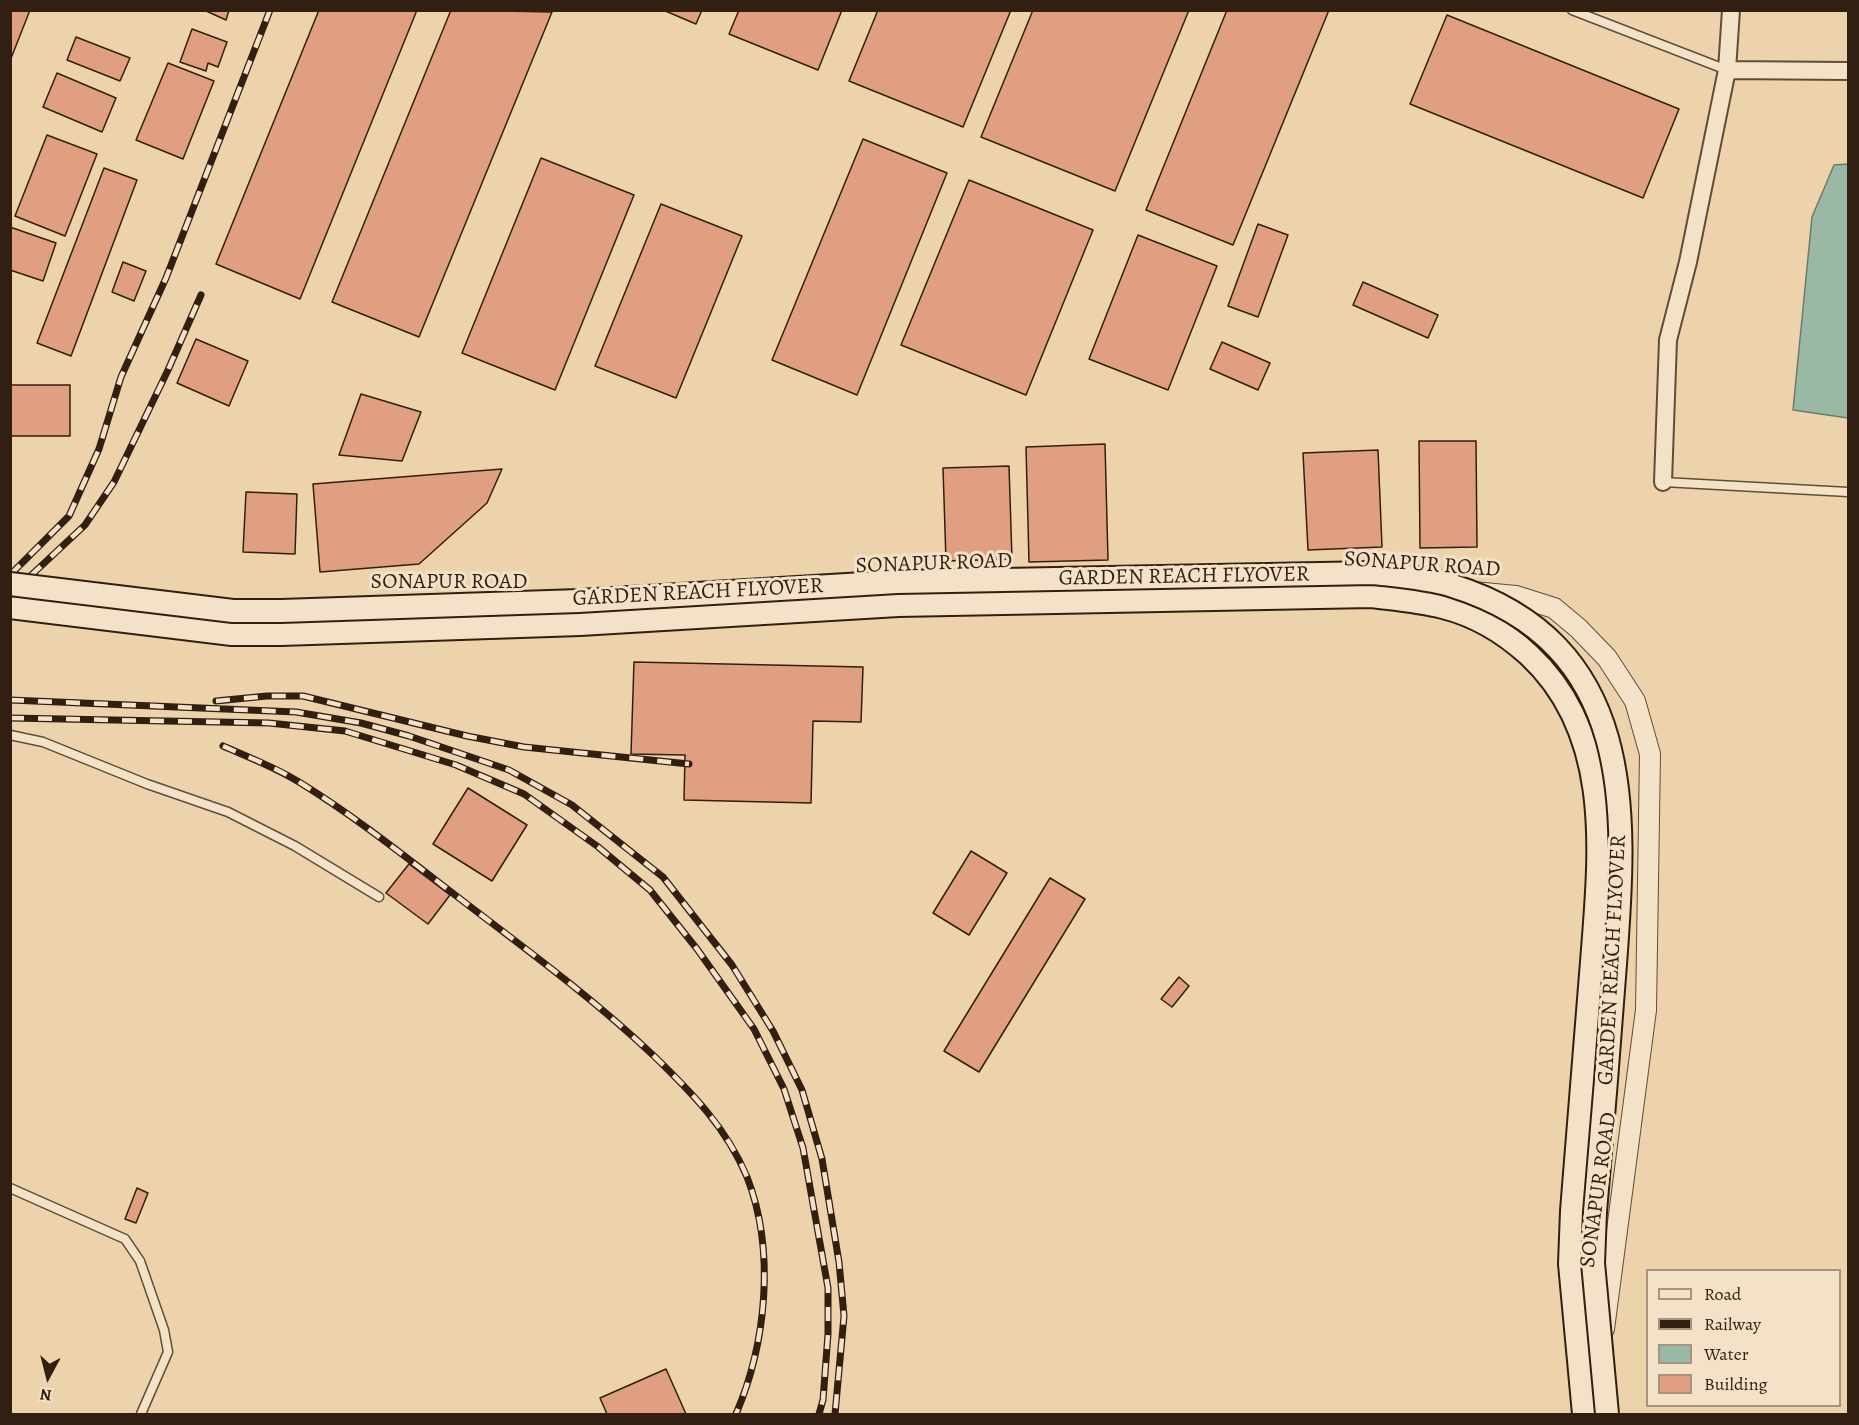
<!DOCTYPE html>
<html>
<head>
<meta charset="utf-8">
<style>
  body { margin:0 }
  #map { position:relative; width:1859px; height:1425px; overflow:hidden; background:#ecd3ab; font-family:Alegreya,serif }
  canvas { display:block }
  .frame { position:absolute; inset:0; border:12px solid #311f11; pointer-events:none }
  .legend { position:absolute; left:1646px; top:1269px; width:195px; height:138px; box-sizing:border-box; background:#f3e2c8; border:2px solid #a5947f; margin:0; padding:8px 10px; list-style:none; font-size:18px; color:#311f11 }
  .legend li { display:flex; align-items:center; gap:12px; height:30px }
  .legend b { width:30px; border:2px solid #a5947f }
  .north { position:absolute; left:18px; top:1347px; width:60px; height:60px; -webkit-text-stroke:4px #f3e2c8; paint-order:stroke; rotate:187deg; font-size:16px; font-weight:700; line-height:24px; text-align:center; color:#311f11 }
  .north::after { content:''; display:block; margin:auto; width:21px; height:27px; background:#311f11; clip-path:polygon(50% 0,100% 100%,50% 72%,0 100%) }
</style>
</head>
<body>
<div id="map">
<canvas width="1859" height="1425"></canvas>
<div class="frame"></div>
<ul class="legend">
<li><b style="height:8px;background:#f3e2c8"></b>Road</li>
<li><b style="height:8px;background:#311f11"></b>Railway</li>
<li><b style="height:16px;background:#99b8a5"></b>Water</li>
<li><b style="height:16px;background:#e09f80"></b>Building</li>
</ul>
<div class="north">N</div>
</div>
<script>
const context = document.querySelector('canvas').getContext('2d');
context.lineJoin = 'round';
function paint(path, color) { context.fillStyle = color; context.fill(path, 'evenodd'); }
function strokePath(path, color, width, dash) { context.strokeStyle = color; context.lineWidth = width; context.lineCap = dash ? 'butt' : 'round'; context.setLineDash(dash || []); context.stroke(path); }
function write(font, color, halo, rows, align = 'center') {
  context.font = font + ' Alegreya,serif'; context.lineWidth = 6; context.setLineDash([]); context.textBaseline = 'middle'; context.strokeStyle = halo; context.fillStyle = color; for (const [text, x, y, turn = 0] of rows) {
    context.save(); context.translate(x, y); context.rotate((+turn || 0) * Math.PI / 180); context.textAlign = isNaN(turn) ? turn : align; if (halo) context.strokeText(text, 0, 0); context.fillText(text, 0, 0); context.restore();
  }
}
const water = new Path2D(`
  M1848,164V418L1793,410L1812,217L1834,165Z`);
paint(water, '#99b8a5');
strokePath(water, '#6f7b6a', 1.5);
const building = new Path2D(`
  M10,10H30L10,61Z
  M204,10H229L226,20Z
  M319,10H417L300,299L216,264Z
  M451,10L552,12L419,337L332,302Z
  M663,10H702L696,24Z
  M739,10H842L818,70L729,34Z
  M878,10H1011L963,127L849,81Z
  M1033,10H1189L1115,191L981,137Z
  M1227,10H1329L1233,245L1146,210Z
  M1447,15L1679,109L1643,198L1410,104Z
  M192,29L227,42L218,67L208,63L206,71L180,62Z
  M76,37L130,58L120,81L67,60Z
  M168,63L214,81L183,159L136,140Z
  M57,73L116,98L102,132L43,107Z
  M47,135L97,154L65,236L15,216Z
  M863,139L947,173L857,395L772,360Z
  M541,158L634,195L555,390L462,353Z
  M104,168L137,180L71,356L37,343Z
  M969,180L1093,230L1026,395L901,345Z
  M661,204L742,236L676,398L595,366Z
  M1258,224L1288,235L1258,317L1228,306Z
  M10,227L56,243L43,281L10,270Z
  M1138,235L1217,266L1168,390L1089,359Z
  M123,262L146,271L134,301L112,292Z
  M1363,282L1438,315L1428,338L1353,305Z
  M196,339L248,361L229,406L177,383Z
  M1222,342L1270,363L1258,390L1210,369Z
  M10,385H70V436H10Z
  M361,394L421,412L402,461L339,455Z
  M1419,441H1476L1477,547L1420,548Z
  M1105,444L1108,560L1029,562L1026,447Z
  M1378,450L1382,547L1308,550L1303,453Z
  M1009,466L1012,559L946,561L943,468Z
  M502,469L487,503L419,564L320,572L313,484Z
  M246,492L297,494L295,554L243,552Z
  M634,662L863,667L861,722L813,721L811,803L684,800L685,755L631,754Z
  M468,788L527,825L492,881L433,844Z
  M971,851L1007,873L969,935L933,913Z
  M409,864L450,895L428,924L386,893Z
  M1050,878L1085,899L979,1072L944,1051Z
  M1179,977L1189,986L1172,1007L1161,999Z
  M137,1188L148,1193L136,1223L125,1219Z
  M666,1369L686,1414H607L600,1398Z`);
paint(building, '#e09f80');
strokePath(building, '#311f11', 1.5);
const service = new Path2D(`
  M1572,10L1727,70
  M1663,482L1848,492
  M10,735L43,742L147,784L228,812L295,846L379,897
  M10,1188L125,1239L140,1261L164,1330L168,1352L141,1414`);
const minor = new Path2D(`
  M1727,70L1848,71
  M1663,482L1668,340L1688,262L1727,70L1731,10`);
const tertiary = new Path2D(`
  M1326,583L1429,589
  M1473,592L1516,596L1554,608L1578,628L1607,658L1635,701L1650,754L1646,1010L1604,1329`);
const secondary = new Path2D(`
  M10,607L232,634H281L580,624L898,605L1371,596C1395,599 1420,601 1443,607C1475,615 1505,633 1529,655C1615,735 1600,856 1592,962C1585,1045 1578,1128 1572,1211L1570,1264L1584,1414`);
strokePath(service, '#604c38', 11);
strokePath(minor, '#604c38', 20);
strokePath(tertiary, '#604c38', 22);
strokePath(secondary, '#311f11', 26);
strokePath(service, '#f3e2c8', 8);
strokePath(minor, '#f3e2c8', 16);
strokePath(tertiary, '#f3e2c8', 20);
strokePath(secondary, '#f3e2c8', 22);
const rail = new Path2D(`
  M10,575L69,516L99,449L121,377L166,278L270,10
  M10,595L85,525L114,482L168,370L201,295
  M10,700L296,712L361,723L409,736L509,770L572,805L663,877L732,965L773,1031L802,1090L822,1159L839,1262L844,1316L835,1414
  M216,701L267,696H303L467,736L524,747L689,764
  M10,718L269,723L345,731L456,765L524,794L597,846L650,890L697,949L754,1029L784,1089L803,1148L828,1288V1334L823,1400L819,1414
  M223,746C248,757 275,767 299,782C361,820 418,867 476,911C538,958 598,1003 654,1056C692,1093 726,1127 747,1177C776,1251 766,1344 736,1414`);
strokePath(rail, '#311f11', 7);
strokePath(rail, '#f3e2c8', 4.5, [14]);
const secondaryBridge = new Path2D(`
  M10,584L233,611H281L579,601L897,582L1373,573C1399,576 1427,578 1453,586C1636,644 1627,808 1615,964C1609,1047 1602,1129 1595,1212L1593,1263L1607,1414`);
strokePath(secondaryBridge, '#311f11', 26, []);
strokePath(secondaryBridge, '#f3e2c8', 22);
write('22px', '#311f11', '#f3e2c8', [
  ["SONAPUR ROAD",934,564,-2],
  ["SONAPUR ROAD",1422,565,4],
  ["GARDEN REACH FLYOVER",1184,577,-1],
  ["SONAPUR ROAD",449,583],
  ["GARDEN REACH FLYOVER",698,593,-3],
  ["GARDEN REACH FLYOVER",1613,960,-87],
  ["SONAPUR ROAD",1599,1190,-82]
]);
</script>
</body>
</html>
